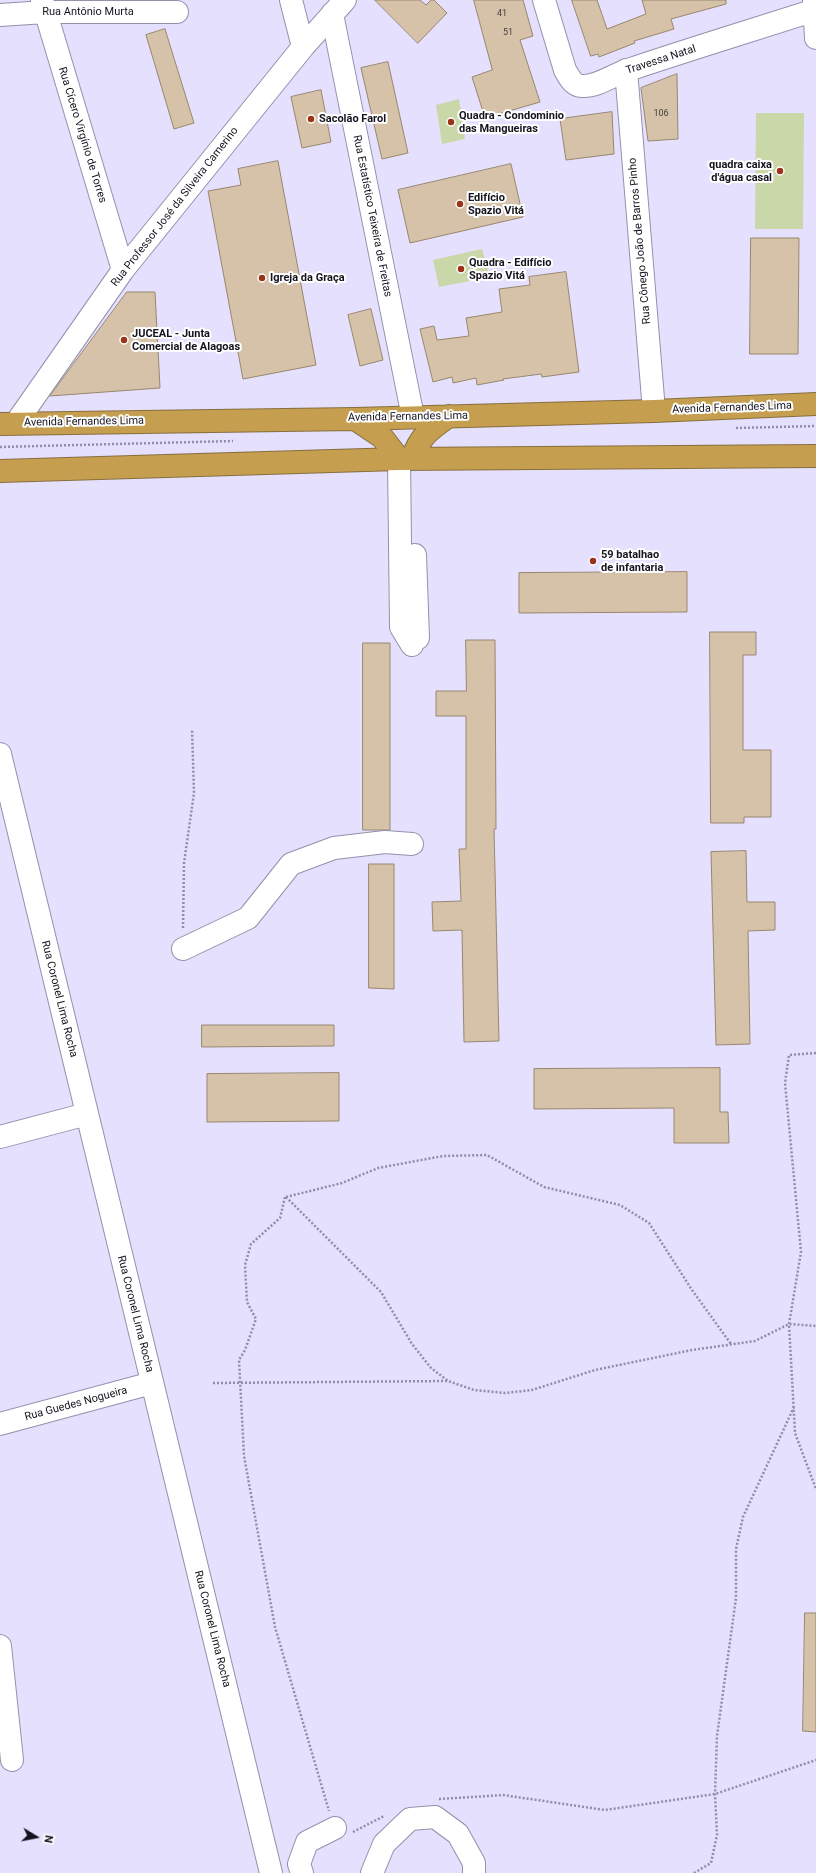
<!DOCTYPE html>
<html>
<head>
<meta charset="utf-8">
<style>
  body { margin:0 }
  #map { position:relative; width:816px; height:1873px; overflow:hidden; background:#e4e0fe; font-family:Roboto,sans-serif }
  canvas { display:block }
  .north { position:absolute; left:16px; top:1817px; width:40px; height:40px; -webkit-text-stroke:3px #fff; paint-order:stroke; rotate:100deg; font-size:11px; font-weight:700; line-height:16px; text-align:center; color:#15131d }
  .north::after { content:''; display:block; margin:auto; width:14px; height:18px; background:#15131d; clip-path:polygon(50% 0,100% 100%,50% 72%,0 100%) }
</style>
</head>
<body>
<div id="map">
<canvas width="816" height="1873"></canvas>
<div class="north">N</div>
</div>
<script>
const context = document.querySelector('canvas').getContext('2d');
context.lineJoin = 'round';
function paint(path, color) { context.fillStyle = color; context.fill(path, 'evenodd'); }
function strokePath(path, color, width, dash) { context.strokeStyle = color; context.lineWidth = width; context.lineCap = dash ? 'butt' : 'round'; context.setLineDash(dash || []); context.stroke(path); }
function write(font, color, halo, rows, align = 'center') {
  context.font = font + ' Roboto,sans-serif'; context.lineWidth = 4; context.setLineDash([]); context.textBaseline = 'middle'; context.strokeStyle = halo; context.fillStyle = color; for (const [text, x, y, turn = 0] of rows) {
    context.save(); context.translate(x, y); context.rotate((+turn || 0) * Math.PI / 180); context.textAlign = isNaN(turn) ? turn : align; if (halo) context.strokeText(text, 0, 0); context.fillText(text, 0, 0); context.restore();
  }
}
paint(new Path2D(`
  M459,99L465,139L442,144L436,105Z
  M756,113H804L803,229H755Z
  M482,249L490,277L439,287L433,260Z`), '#c9d7a9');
const building = new Path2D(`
  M375,0H420L426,5L431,0H434L447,13L418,43Z
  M474,0H523L533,36L520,40L540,102L485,118L472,77L492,70Z
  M572,0H597L607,29L646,14L642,0H726V4L671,19L674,29L634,41L635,43L599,57L598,54L591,56Z
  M165,29L194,123L174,129L146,35Z
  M388,62L408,153L382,159L361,68Z
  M677,74L678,139L648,141L641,88Z
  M321,90L331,142L302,148L291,97Z
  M612,112L614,154L566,160L560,119Z
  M278,161L316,365L243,379L208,191L241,185L238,169Z
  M511,164L523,217L410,243L398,190Z
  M751,238H799L798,354H750Z
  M566,272L579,372L542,377L541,374L503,379L504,380L477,385L476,378L453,383L452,377L433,382L420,329L434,326L437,340L469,336L466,318L502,312L499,289L530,285L529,277Z
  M127,292H155L160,388L50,396Z
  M371,309L383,360L360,366L348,315Z
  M687,572V612L519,613V573Z
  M710,632H756V655H743V750H771V817H744V823H711Z
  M466,640H495L496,829H494L499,1041L464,1042L462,930L433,931L432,902L461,901L459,849H466V716H436V691H466Z
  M363,643H390V830H363Z
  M746,851L747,902H775V930L748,931L750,1044L716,1045L711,852Z
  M369,864H394V989L369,988Z
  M202,1025H334V1046L202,1047Z
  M720,1068V1112H728L729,1143H674V1108L534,1109V1069Z
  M339,1073V1121L207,1122V1074Z
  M805,1613H816V1732L803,1731Z`);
paint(building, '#d5c2a8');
strokePath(building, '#98866e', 1);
const minor = new Path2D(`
  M42,0L123,270
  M291,0L303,47
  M544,0L565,70C569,77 573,86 582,86C598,87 614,74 628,70C690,49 753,30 815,10
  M814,0L816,38
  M332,14L413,417
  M0,15L45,12H177
  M626,70L654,411
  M16,423L123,270L303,47L345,0
  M399,459L401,627L412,645
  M415,555L418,638
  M0,754L271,1873
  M183,949L248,918L291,864L334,848L385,842L412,844
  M0,1137L87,1114
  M0,1424L152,1383
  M0,1646L12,1760
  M302,1873L299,1864L307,1842L335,1828
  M372,1873L384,1844L410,1819L435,1817L458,1834L474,1863V1873`);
const highway = new Path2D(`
  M355,419L382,437L399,459
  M0,424L355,419L654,411L816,404
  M412,459C420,436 429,430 449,416
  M0,471L399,459L816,456`);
strokePath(minor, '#9490ac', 24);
strokePath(highway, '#876e3e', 24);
strokePath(new Path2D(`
  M736,428L816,426
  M0,447L233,441
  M183,928L184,863L194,793L192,729
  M816,1053L789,1055L785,1083L801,1252L789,1324L795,1433L816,1489
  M285,1197L280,1218L251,1244L245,1265L247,1302L256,1319L245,1350L239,1360L244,1456L275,1627L329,1811
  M286,1197L381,1292L412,1344L431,1368L448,1381L474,1390L505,1393L532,1390L595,1370L692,1350L755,1341L789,1324L816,1326
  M286,1197L342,1183L378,1168L443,1156L487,1155L544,1187L620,1205L649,1223L692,1290L731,1344
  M213,1383L447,1381
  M439,1799L503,1795L605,1810L715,1794L816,1760
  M353,1832L384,1816
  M694,1873L711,1863L717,1835L715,1794L717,1736L736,1598V1549L743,1517L794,1407`), '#918da3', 2.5, [2, 2]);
strokePath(minor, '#fff', 22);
strokePath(highway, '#c59f4f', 22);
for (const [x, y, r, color] of [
  [311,119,4,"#9b3318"],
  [451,122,4,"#9b3318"],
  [780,171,4,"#9b3318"],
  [460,204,4,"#9b3318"],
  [461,269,4,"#9b3318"],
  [262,278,4,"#9b3318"],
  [124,340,4,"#9b3318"],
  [593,561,4,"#9b3318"]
]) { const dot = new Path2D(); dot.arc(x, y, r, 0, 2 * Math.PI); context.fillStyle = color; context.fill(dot); strokePath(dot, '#fff', 1.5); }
write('9px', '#453f40', null, [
  ["41",502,14],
  ["51",508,33],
  ["106",661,114]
]);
write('11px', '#15131d', '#fff', [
  ["Rua Antônio Murta",88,12],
  ["Travessa Natal",661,60,-18],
  ["Rua Cícero Virgínio de Torres",82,135,73],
  ["Rua Professor José da Silveira Camerino",175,207,-52],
  ["Rua Estatístico Teixeira de Freitas",372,216,79],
  ["Rua Cônego João de Barros Pinho",640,241,-95],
  ["Avenida Fernandes Lima",732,408,-2],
  ["Avenida Fernandes Lima",408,417,-1],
  ["Avenida Fernandes Lima",84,422,-1],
  ["Rua Coronel Lima Rocha",59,999,76],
  ["Rua Coronel Lima Rocha",135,1314,76],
  ["Rua Guedes Nogueira",76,1404,-15],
  ["Rua Coronel Lima Rocha",212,1629,76]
]);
write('bold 11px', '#15131d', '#fff', [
  ["Quadra - Condominio",459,116],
  ["das Mangueiras",459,129],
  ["Sacolão Farol",319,119],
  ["quadra caixa",772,165,"right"],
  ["d'água casal",772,178,"right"],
  ["Edifício",468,198],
  ["Spazio Vitá",468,211],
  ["Quadra - Edifício",469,263],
  ["Spazio Vitá",469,276],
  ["Igreja da Graça",270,278],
  ["JUCEAL - Junta",132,334],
  ["Comercial de Alagoas",132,347],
  ["59 batalhao",601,555],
  ["de infantaria",601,568]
], 'left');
</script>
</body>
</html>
